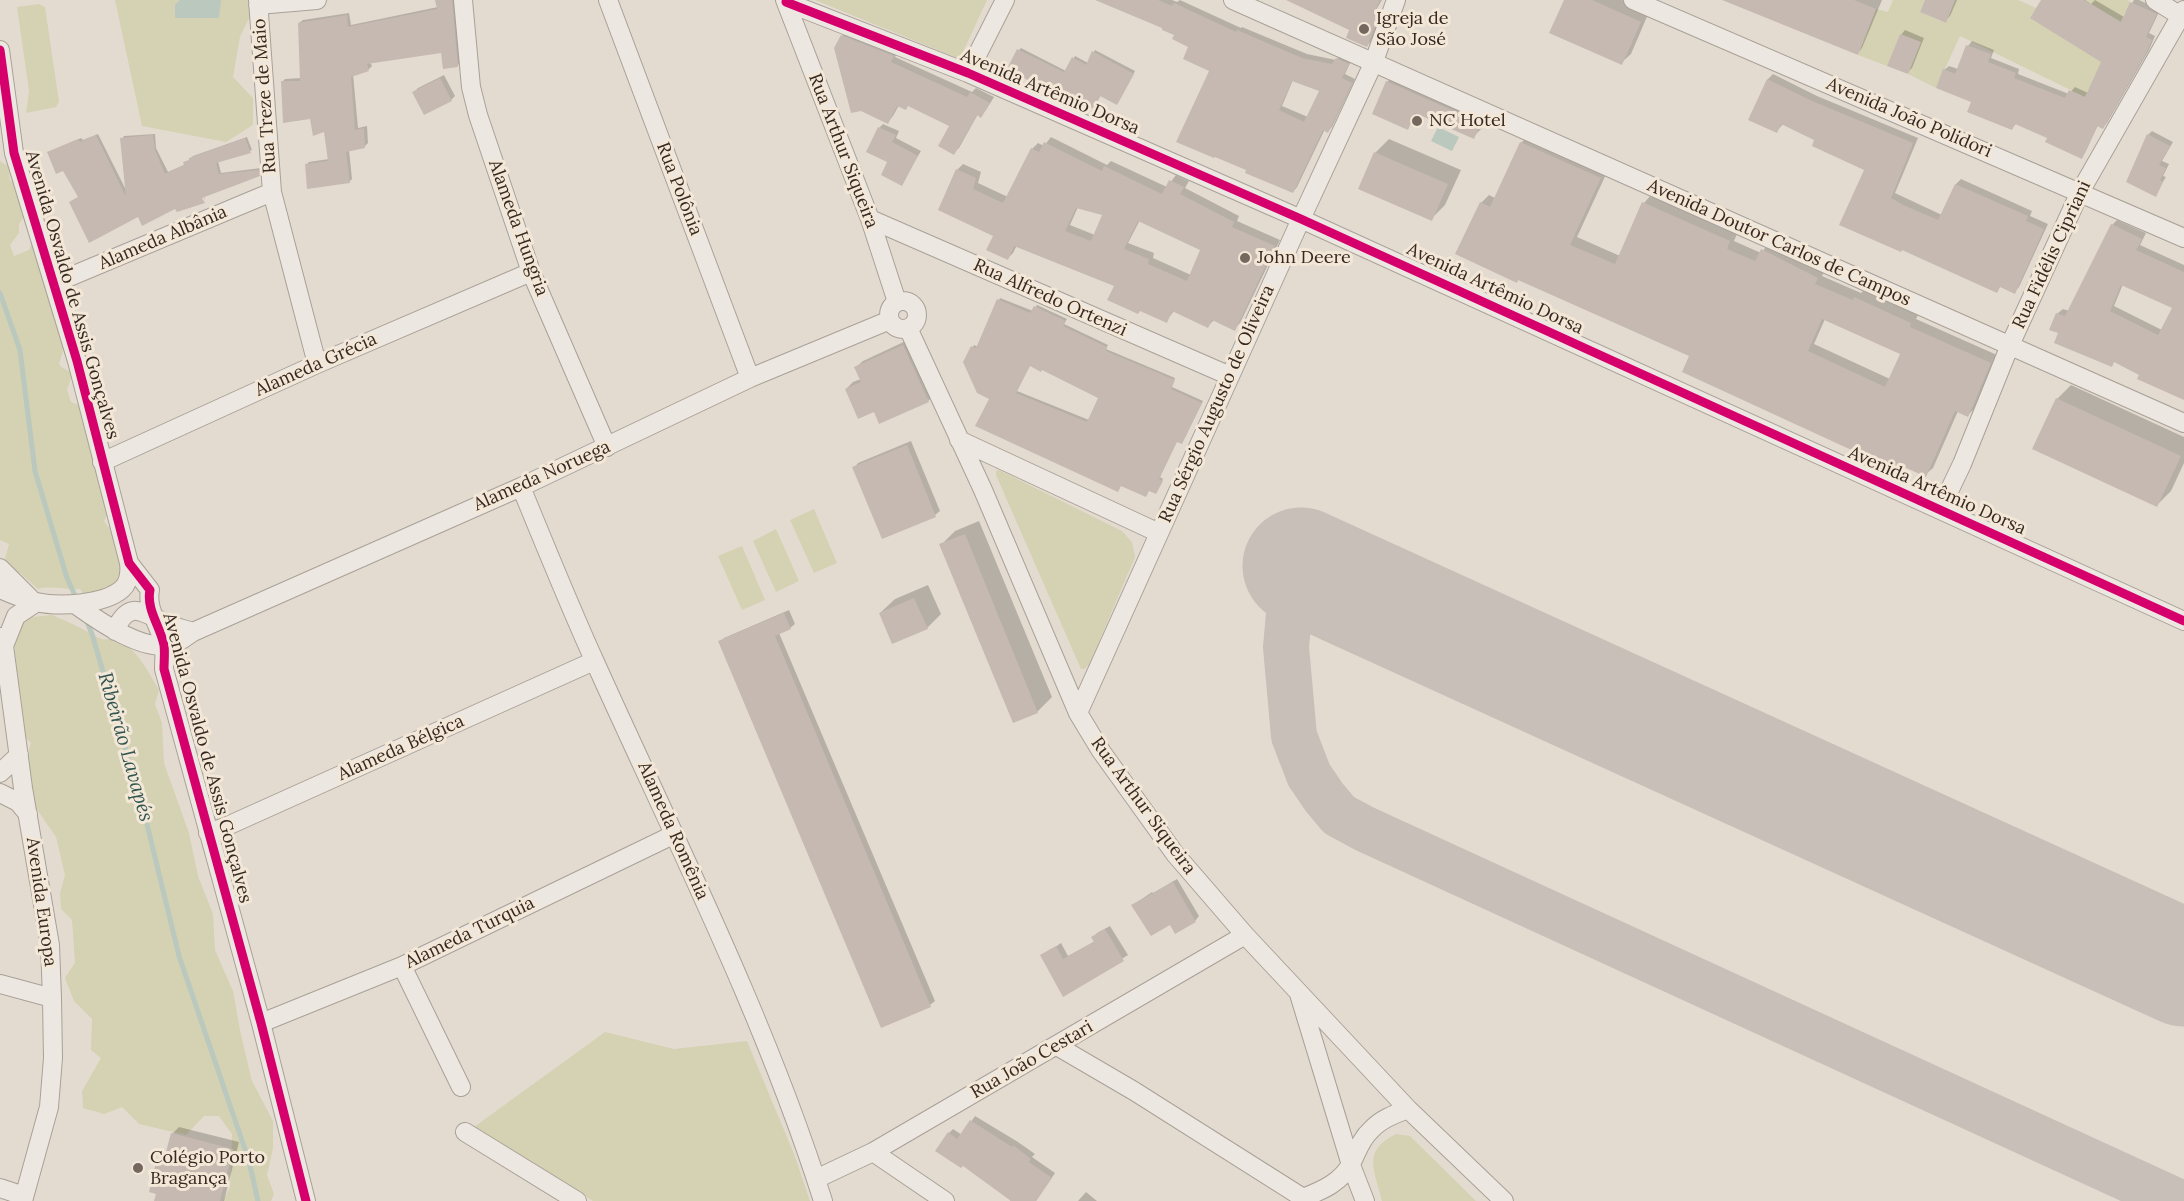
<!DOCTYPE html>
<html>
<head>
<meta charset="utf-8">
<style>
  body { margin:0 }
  canvas { display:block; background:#e3dbd0 }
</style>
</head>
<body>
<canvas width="2184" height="1201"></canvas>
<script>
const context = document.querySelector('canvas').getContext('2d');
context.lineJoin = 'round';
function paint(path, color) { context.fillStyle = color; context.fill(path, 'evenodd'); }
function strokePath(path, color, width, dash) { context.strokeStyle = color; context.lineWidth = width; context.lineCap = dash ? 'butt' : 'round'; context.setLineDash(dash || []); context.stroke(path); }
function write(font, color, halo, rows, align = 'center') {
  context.font = font + ' Lora,serif'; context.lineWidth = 6; context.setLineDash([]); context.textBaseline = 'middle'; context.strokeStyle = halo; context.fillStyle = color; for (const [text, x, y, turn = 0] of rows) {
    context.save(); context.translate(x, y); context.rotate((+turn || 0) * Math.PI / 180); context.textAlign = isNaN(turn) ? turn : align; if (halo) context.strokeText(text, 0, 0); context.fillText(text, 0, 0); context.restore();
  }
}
paint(new Path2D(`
  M115,0H253V10L240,37L233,77L253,98V125L226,142L142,126Z
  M815,0H987L962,54L957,58Z
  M1893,0H1925L1920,12L1945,23L1955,0H2018L2036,8L2030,18L2062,0H2128L2130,2L2085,97L1960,36L1936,88L1908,74L1920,42L1900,34L1887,66L1858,55L1876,9L1888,12ZM2090,3L2111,16L2089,54L2067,41Z
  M39,4L45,7L59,102L56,107L26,113L29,91L17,7Z
  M0,161L8,166L10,181L20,184L29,216L24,217L19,224V233L10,245L14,256L29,250L32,243L52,244L56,242L66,250L59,252L58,257C60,260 63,261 65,263C75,271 70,287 63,294L65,344L59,364C63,370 69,369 72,375L67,390L71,402L82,406L87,414L82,421L99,473L96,475L103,480L109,512L104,521L108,527L112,528L131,579L85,597L80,589C66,590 49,585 38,589L20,573H11L5,559L9,544L0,540Z
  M999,470L1122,531L1132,542L1135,557L1089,665L1084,669H1081L996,475V471Z
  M814,509L837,563L814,573L790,520Z
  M776,529L799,581L776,592L753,541Z
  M742,546L765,600L742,610L718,556Z
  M52,615C69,622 83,629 99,638C105,641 111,638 117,640C137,648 149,673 159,690L155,704L162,723L164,763L189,833L198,876L213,914L215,950L233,991L241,1035L252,1081L273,1121V1148L267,1175L274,1194L271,1201H223L230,1187L232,1134L219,1116H204L186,1135L139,1124L122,1107L104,1114L83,1108L82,1091L101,1058L91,1050L92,1019L74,1001L65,978L75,963L72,920L61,909L60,893L65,875L56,837L29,798L23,770L31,743L18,729V690L14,638L21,623L32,617Z
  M605,1032L674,1049L747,1041L794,1154L810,1201H593L474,1127Z
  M1396,1134L1410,1136L1476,1201H1382C1375,1171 1361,1151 1396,1134Z`), '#d5d1b3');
paint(new Path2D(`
  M180,0H221L219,18H175V5Z
  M1438,127L1459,137L1452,151L1431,141Z`), '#bac8be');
paint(new Path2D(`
  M438,0H455L460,63L457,66L442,52L370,62L372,66L369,69L353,74L358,128L367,126L368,143L365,146L349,150L352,179L349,182L306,165L309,162L329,159L326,130L311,117L282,82L285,79L301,78L299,23L303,20L349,13L351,25L438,7Z
  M1100,0H1172L1177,2L1180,0L1241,28L1242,27L1307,54L1336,60L1341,55L1352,59L1345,74L1355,79L1332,127L1328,131L1325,129L1297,187L1293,192L1211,70L1190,46L1176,34ZM1293,80L1321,91L1308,117L1282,106Z
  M1289,0H1382L1376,10L1381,13L1371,41L1367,46L1351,30Z
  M1565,0H1622L1649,12L1631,54L1621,63Z
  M1725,0H1882L1862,48L1858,53Z
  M1926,0H1957L1950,16L1945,21Z
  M2042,0H2085L2091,4L2095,0L2124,17L2134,0H2139L2160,10L2149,33L2155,36L2149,50L2107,123L2103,127L2098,125L2085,153L2081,157L2049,137L2017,123L2012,128L1973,101L1944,70L1949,66L1958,69L1968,46L1972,41L1994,50L1991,58L2019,69L2018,74L2069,94L2075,87L2088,93L2103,61Z
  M1905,30L1924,38L1912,68L1908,72L1901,35Z
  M847,31L898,51L895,57L972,92L976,88L994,97L986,110L981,116L978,114L959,148L953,153L951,126L909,105H899L893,116L888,122L842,36Z
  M1021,48L1066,71L1075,56L1088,63L1095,50L1135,71L1119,101L1101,95L1094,107L1067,96L1065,98L1019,50Z
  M1396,73L1489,114L1482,128L1473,137L1419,113L1407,128L1387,82Z
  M1773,74L1817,96L1918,138L1895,193L1942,215L1956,184L1961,179L2032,211L2030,216L2048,224L2019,287L2014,292L2001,286L1997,291L1902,248L1866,170L1816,140L1783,124L1777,131L1750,119L1768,79Z
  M444,75L455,96L451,100L414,92L418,88Z
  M883,124L899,131L896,138L921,151L901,184L890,161L879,128Z
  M2152,131L2173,142L2162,161L2169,164L2163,176L2166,177L2155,195L2148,135Z
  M98,134L127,192L122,139L124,136L155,134L156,148L168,172L186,164L193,156L247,137L252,150L218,161L221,173L261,168V172L204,196L205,200L200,191L176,207L138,215L80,197L64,169L49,152L81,138L83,140Z
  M1529,135L1608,170L1577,237L1620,256L1644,203L1651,195L1737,234L1734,241L1761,253L1770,242L1825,270L1822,276L1861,293L1863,291L1918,315L1916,319L1997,355L1975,408L1968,415L1958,411L1933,468L1925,475L1902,464L1897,470L1691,355L1481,203L1489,195L1495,198L1521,143ZM1825,319L1902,353L1890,379L1814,344Z
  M1051,137L1107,165L1111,161L1167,187L1176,175L1182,178L1189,181L1185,188L1239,216L1237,221L1280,240L1240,323L1234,329L1214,320L1208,326L1174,311L1166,321L1141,309L1116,285L1017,245L1013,253L1008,258L957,170L963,164L981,172L978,183L1008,197L1032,149L1038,143L1044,146ZM1078,207L1104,214L1095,235L1070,225ZM1140,220L1201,250L1191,275L1153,258L1154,253L1128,243Z
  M1389,139L1461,170L1445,205L1431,219L1375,153Z
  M2117,220L2146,233L2140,245L2184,265V398L2115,361L2111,365L2060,332L2051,329L2058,313L2063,309L2069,311L2112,225ZM2123,284L2174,307L2162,330L2114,306Z
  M1000,298L1033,311L1037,305L1067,319L1064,324L1108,345L1106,349L1175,378L1172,387L1203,401L1183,441H1177L1160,477L1163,479L1156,493L991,398L973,347L974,345L978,347ZM1030,365L1042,369L1100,397L1089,420L1017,391Z
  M910,339L935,394L928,401L874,410L846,389L853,382L861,379L856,367L863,361Z
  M2071,385L2184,437V463L2171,491L2157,505L2057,399Z
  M911,441L940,511L935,515L883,537L854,468L858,463Z
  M979,521L1052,697L1037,712L1013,721L941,545L955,531Z
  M928,585L941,614L927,628L880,613L895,599Z
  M789,610L795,624L790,628L779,633L935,1001L930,1005L882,1026L720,642L724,638Z
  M1177,879L1199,916L1195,921L1170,923L1133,905L1152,892L1153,893Z
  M1110,926L1128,955L1064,995L1042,956L1061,943L1068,956L1095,941L1093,938L1097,933Z
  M975,1116L1018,1142L1035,1154L1032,1157L1055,1173L1036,1201H1011L949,1133L953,1129L962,1135Z
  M179,1127L239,1142L224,1201H156L158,1163L166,1156L172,1134Z
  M1086,1192L1097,1201H1078Z`), '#0003');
strokePath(new Path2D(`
  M0,293L20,350L35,471L67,578L77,600
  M86,619L92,634L144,812L179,956L249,1161L258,1201`), '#bac8be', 5);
strokePath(new Path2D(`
  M1301,566L1289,614L1286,647L1294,736L1309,775L1324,797L1339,815L1365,829L2176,1201`), '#c8c0b8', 46);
strokePath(new Path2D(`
  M1301,566L2184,968`), '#c8c0b8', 117);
paint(new Path2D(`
  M435,0H452L458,67L443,69L441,53L367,64L369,71L351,77L355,130L364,128L365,148L346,152L350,183L307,189L305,164L328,161L324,132L313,136L310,119L283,123L281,81H300L298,23L347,15L348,27L437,9Z
  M1095,0H1158L1172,6L1174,3L1236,32L1237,30L1302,58L1332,64L1336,58L1349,64L1342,78L1352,83L1328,133L1323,130L1293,193L1245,173L1246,170L1215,157L1214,158L1176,142L1209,71L1183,59L1188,47L1172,39L1174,35L1162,30V28ZM1292,81L1319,91L1304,122L1279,110Z
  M1286,0H1380L1373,15L1378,17L1367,47L1346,38L1349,30Z
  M1564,0H1592L1641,22L1622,65L1549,33Z
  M1722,0H1854L1876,9L1858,55Z
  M1925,0H1955L1946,23L1920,12Z
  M2041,0H2084L2121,22L2130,2L2157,14L2146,37L2152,40L2145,55L2103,129L2097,126L2082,159L2045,142L2047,138L2015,124L2012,130L1967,112L1971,102L1936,88L1943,69L1955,74L1966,45L1991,54L1988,62L2016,73L2014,78L2065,98L2069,90L2085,97L2101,62L2030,18Z
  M1900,34L1921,42L1908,74L1887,66Z
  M841,35L894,56L891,62L967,97L970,92L990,103L981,118L977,115L954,155L938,146L949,126L908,106L906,110L897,106L888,124L861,111L851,113L834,48Z
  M1017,49L1064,72L1072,57L1086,65L1092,51L1134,74L1117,105L1100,96L1094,109L1067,96L1065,100L1007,69Z
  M440,78L452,101L424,115L412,92Z
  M1767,79L1812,101L1913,143L1891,198L1903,205L1938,220L1955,184L2028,216L2026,221L2044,229L2015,294L2000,287L1997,293L1902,250L1901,252L1839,225L1864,170L1812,146L1814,140L1781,124L1777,133L1748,120Z
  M1386,81L1481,123L1474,139L1415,113L1408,130L1372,114Z
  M878,127L896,135L892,142L918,156L902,186L881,175L887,162L866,152Z
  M2147,134L2170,146L2159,165L2166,168L2160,180L2163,182L2156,197L2126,182Z
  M96,135L126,197L120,138L153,135L155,150L165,174L184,165L183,162L189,160V158L245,138L251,153L216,163L219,174L259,170L260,176L202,198L205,203L177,212L175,209L142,226L138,217L89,243L69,202L78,197L63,171L56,174L47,152L78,139L80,142Z
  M1044,142L1102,171L1104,166L1162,194L1169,180L1176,183L1184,187L1180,194L1234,222L1232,227L1275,246L1235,331L1212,320L1208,328L1172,311L1167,323L1140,311L1138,314L1107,300L1114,286L1014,246L1008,260L986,250L993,236L938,210L956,169L976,178L973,189L1003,203L1031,148L1039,152ZM1076,208L1102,215L1091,241L1065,231ZM1138,221L1200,250L1187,281L1148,264L1149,259L1124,249Z
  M1520,142L1601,178L1570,245L1615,264L1642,202L1730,241L1727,249L1755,261L1761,249L1818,278L1815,284L1853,300L1854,297L1911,323L1910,327L1991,363L1968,417L1955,411L1926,477L1900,465L1897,471L1682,372L1689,356L1518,280L1517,283L1455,254L1480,202L1490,207ZM1822,319L1900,354L1885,387L1808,351Z
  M1374,152L1448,184L1432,221L1358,189Z
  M2111,224L2142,239L2136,250L2184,272V400L2137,379L2139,375L2114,362L2112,367L2054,343L2058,333L2049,330L2056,313L2065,316ZM2121,285L2172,308L2158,335L2110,311Z
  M997,299L1030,313L1034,306L1066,321L1063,326L1107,347L1106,351L1175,380L1171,389L1202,403L1182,444L1177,442L1159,479L1163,481L1156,494L1149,491L1146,497L1121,486L1118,492L975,426L989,399L977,393L963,362L971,346L976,348ZM1030,366L1041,372L1042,370L1098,398L1087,422L1016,393Z
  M903,345L929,402L879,424L874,412L858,419L845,389L861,382L854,367Z
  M2056,398L2181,456L2157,507L2032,449Z
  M907,445L936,517L882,539L852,467Z
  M965,534L1038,713L1013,723L939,544Z
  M914,598L928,629L892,644L879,613Z
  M784,613L791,629L775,636L931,1007L881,1028L718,641Z
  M1173,882L1196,922L1175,934L1170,925L1151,936L1131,905Z
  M1105,929L1124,961L1063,997L1040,955L1056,946L1063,959L1094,942L1091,937Z
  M970,1120L1012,1147L1013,1145L1031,1159L1029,1162L1052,1178L1036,1201H1011L963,1166L961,1168L935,1151L948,1132L957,1139Z
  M171,1133L233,1149L220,1201H154L156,1194L149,1192L156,1162L163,1163Z`), '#c6b9b1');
const minor = new Path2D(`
  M258,0L272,192L317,364
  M463,0L471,87L478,115L531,272L607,447
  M608,0L750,378
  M785,0L870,219L897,302
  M1233,0L2184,423
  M1633,0L2184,238
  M2155,0L2184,18
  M786,2L968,73L1301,219L2184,621
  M258,5L317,0
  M0,50L14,153L77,361L129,563L150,590C146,609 160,626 164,645C165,653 164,662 164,669L261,1023L306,1201
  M968,73L1005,0
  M870,219L1230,376
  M55,283L272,192
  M889 315a14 14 0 1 1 28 0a14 14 0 1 1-28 0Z
  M908,328L983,490L1078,713L1101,751L1175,854L1245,935L1408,1109L1504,1201
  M959,440L1159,533
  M102,462L317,364L531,272
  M521,487C545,545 569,605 595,662C675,840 764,1015 823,1201
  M1940,510L1962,464L2010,345L2080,192L2184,10
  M0,568L30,598
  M0,589C11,594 24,599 36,602C58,607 104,605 122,589C130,582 130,572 129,563
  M76,605C97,620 145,654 173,644C180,642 187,636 193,632L521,487L750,378L890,320
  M115,631C128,600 141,611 165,623C174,627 184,629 193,632
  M0,637L4,646L23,788L50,945L52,998L53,1058L49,1107L23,1201
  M4,646L16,616L37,602
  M1078,713L1301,219L1373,64L1396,0
  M0,773L19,755
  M0,793L18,802L28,814
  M208,833L225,827L594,661
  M402,966L461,1087
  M0,984L52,998
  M1299,994L1351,1165L1365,1201
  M261,1023L402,966L675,834
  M1057,1046L1134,1091L1308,1201
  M465,1132L577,1201
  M873,1152L945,1201
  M816,1179L873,1152L1245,935
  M0,1188L24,1196
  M1303,1198C1323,1190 1342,1182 1352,1162C1358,1150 1361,1139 1371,1130C1381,1119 1395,1114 1408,1109`);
strokePath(minor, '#a9a198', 20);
strokePath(minor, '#ece7e0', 18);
strokePath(new Path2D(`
  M786,2L968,73L1301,219L2184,621
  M0,50L14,153L77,361L129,563L150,590C146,609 160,626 164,645C165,653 164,662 164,669L261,1023L306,1201`), '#d6006c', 9);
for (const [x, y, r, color] of [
  [1364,29,6,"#73675e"],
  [1417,121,6,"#73675e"],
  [1245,258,6,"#73675e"],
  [138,1168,6,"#73675e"]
]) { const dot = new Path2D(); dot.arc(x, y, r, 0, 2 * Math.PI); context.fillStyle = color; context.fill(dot); strokePath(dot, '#f3e7d7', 2); }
write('18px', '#372921', '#f3e7d7', [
  ["Igreja de",1376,19],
  ["São José",1376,40],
  ["NC Hotel",1429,121],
  ["John Deere",1257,258],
  ["Colégio Porto",150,1158],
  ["Bragança",150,1179]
], 'left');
write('18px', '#372921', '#f3e7d7', [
  ["Avenida Artêmio Dorsa",1050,92,23],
  ["Rua Treze de Maio",265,96,-94],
  ["Avenida João Polidori",1909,118,23],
  ["Rua Arthur Siqueira",843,151,69],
  ["Rua Polônia",679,189,69],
  ["Alameda Hungria",518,228,70],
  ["Alameda Albânia",163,238,-23],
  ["Avenida Doutor Carlos de Campos",1779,243,24],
  ["Rua Fidélis Cipriani",2052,255,-65],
  ["Avenida Artêmio Dorsa",1495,289,25],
  ["Avenida Osvaldo de Assis Gonçalves",72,295,74],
  ["Rua Alfredo Ortenzi",1050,298,24],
  ["Alameda Grécia",316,365,-24],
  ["Rua Sérgio Augusto de Oliveira",1217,404,-66],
  ["Alameda Noruega",542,476,-24],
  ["Avenida Artêmio Dorsa",1937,491,24],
  ["Alameda Bélgica",401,748,-24],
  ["Avenida Osvaldo de Assis Gonçalves",207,758,75],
  ["Rua Arthur Siqueira",1143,806,54],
  ["Alameda Romênia",673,831,66],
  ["Avenida Europa",41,902,82],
  ["Alameda Turquia",470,933,-26],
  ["Rua João Cestari",1032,1060,-30]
]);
write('italic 20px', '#31564f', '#f3e7d7', [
  ["Ribeirão Lavapés",125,747,74]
]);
</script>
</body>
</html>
